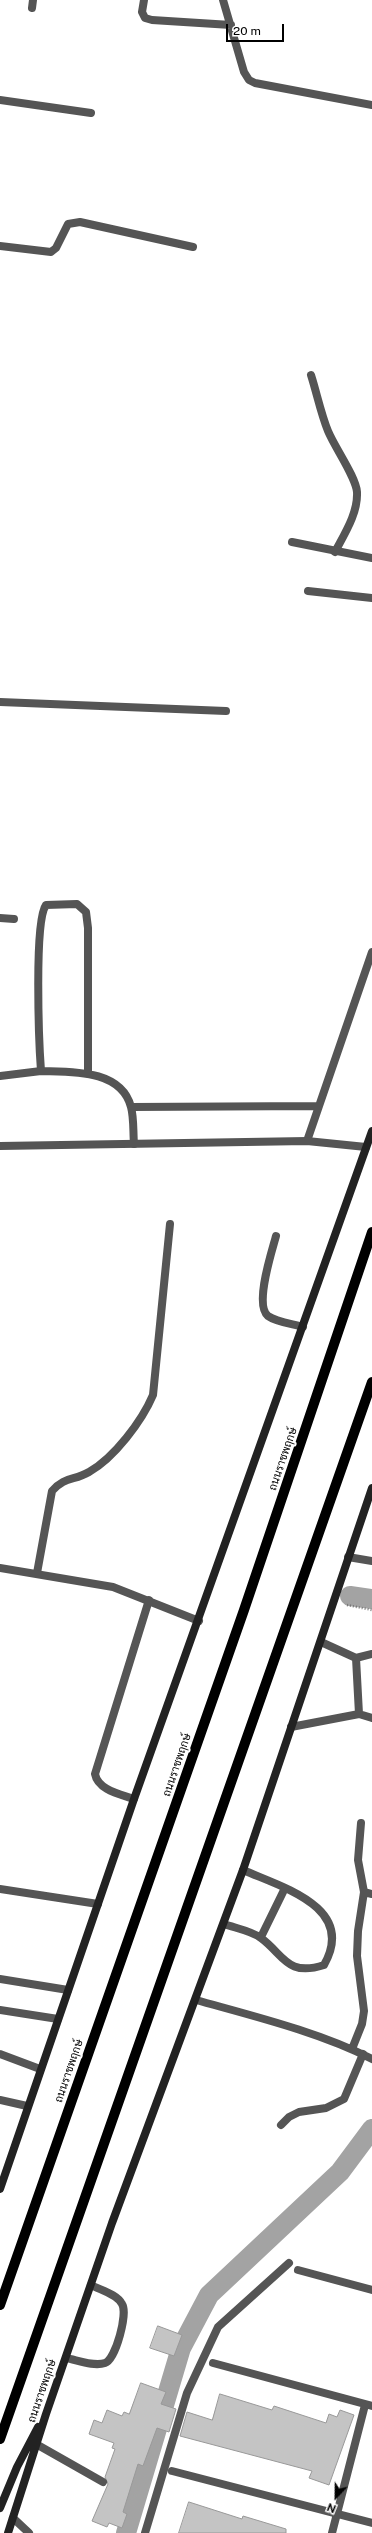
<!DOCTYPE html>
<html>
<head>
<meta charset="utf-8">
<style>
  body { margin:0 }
  #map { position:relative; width:372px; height:2533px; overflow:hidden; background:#fff; font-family:"Public Sans",sans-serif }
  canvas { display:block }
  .north { position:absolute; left:316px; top:2477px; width:40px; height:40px; -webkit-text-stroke:3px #fff; paint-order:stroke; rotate:202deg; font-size:11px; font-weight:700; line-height:16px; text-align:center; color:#000 }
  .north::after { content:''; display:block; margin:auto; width:14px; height:18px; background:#000; clip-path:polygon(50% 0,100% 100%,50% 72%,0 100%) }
  .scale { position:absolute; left:226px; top:24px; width:58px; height:18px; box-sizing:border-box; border:2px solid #000; border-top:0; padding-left:5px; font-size:12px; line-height:14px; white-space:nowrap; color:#000; -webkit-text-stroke:3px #fff; paint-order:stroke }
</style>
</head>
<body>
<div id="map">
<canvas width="372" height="2533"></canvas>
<div class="north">N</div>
<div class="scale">20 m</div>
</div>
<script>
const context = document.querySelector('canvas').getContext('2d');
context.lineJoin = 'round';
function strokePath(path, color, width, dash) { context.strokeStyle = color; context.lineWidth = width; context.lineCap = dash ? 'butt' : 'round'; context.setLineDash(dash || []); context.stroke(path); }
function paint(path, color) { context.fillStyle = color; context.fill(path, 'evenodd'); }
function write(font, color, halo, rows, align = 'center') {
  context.font = font + ' "Public Sans",Sarabun,sans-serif'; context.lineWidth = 4; context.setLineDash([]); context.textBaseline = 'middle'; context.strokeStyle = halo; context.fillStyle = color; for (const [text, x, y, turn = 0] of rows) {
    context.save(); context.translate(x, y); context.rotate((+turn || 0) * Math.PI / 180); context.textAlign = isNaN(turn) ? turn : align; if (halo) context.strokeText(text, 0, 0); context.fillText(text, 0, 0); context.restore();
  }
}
strokePath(new Path2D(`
  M350,1596L372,1599
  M126,2533L181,2348L209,2295L340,2172L372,2129`), '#a3a3a3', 20);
const building = new Path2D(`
  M158,2326L182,2335L174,2356L150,2348Z
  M141,2383L166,2392L161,2404L176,2409L169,2432L157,2428L143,2466L138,2464L123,2512L127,2514L122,2528L109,2523L107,2527L92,2521L108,2484L105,2477L115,2449L112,2448L114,2443L89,2434L94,2420L102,2423L107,2410L122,2416L124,2412L129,2414Z
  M220,2394L272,2410L274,2406L326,2423L329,2414L337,2417L340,2410L354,2415L329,2485L309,2478L312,2471L180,2436L187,2412L212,2420Z
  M189,2502L242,2519L243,2516L286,2529V2533H179Z`);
paint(building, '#c4c4c4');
strokePath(building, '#999', 1);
strokePath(new Path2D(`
  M347,1605L372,1610`), '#777', 2.5, [1, 2]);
strokePath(new Path2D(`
  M144,0L142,12L145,18L152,20L231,25
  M223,0L244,72L249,80L255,83L372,105
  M311,375C317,394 321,414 328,431C335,448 356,477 357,492C358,513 345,533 335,552
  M88,1073V928L86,912L77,904L46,905C34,921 39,1044 41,1071C71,1072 121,1069 131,1107C134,1118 133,1132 134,1144
  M0,1076L41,1071
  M131,1107L318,1106
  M307,1141L372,952
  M276,1236C272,1251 254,1305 268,1316C276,1322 293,1324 303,1327
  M348,1557L372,1561
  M37,1573L52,1491C65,1476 74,1481 89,1472C114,1458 142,1421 153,1395L170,1224
  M321,1642L356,1658L372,1654
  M356,1658L359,1714
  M291,1727L359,1714L372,1718
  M134,1799C120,1794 98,1790 95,1774L149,1600
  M224,1924C235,1928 252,1931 261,1938C284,1955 287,1977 324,1965C357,1907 281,1887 243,1870
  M261,1937L285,1888
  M0,2010L58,2019
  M0,2054L40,2069
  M0,2100L27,2106
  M66,2358C77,2360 94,2367 105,2363C116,2359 128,2313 122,2304C117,2294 100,2290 91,2285
  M13,2518L29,2533`), '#555', 8);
strokePath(new Path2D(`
  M32,8L33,0
  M0,100L91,113
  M0,246L51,252L56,248L68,224L80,222L193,247
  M292,542L372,558
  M308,591L372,598
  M0,702L226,711
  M0,918L14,919
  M0,1146L307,1141L366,1147
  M0,1568L113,1587L199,1621
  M361,1823L358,1860L364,1892
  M0,1889L98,1904
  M0,1979L68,1990
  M196,2000C253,2016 319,2032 372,2059
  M352,2049L362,2024L364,2011L357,1956L358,1931L364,1892L372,1894
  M281,2125L289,2117L299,2112L326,2108L344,2099L363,2054
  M298,2270L372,2290
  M213,2363L372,2406
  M36,2444L103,2482
  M172,2471L372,2523
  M145,2533L187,2393L218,2327L289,2263
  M332,2533L365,2405`), '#555', 8);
strokePath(new Path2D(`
  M0,2189L134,1799L372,1131
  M0,2508L17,2467L38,2427
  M8,2533L46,2414L112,2223L243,1870L372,1488`), '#222', 8);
strokePath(new Path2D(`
  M0,2305L244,1610L372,1232
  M0,2439L372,1382`), '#000', 10);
write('11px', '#000', '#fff', [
  ["ถนนราชพฤกษ์",283,1459,-71],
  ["ถนนราชพฤกษ์",177,1765,-71],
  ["ถนนราชพฤกษ์",69,2071,-71],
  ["ถนนราชพฤกษ์",42,2391,-71]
]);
</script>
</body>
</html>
